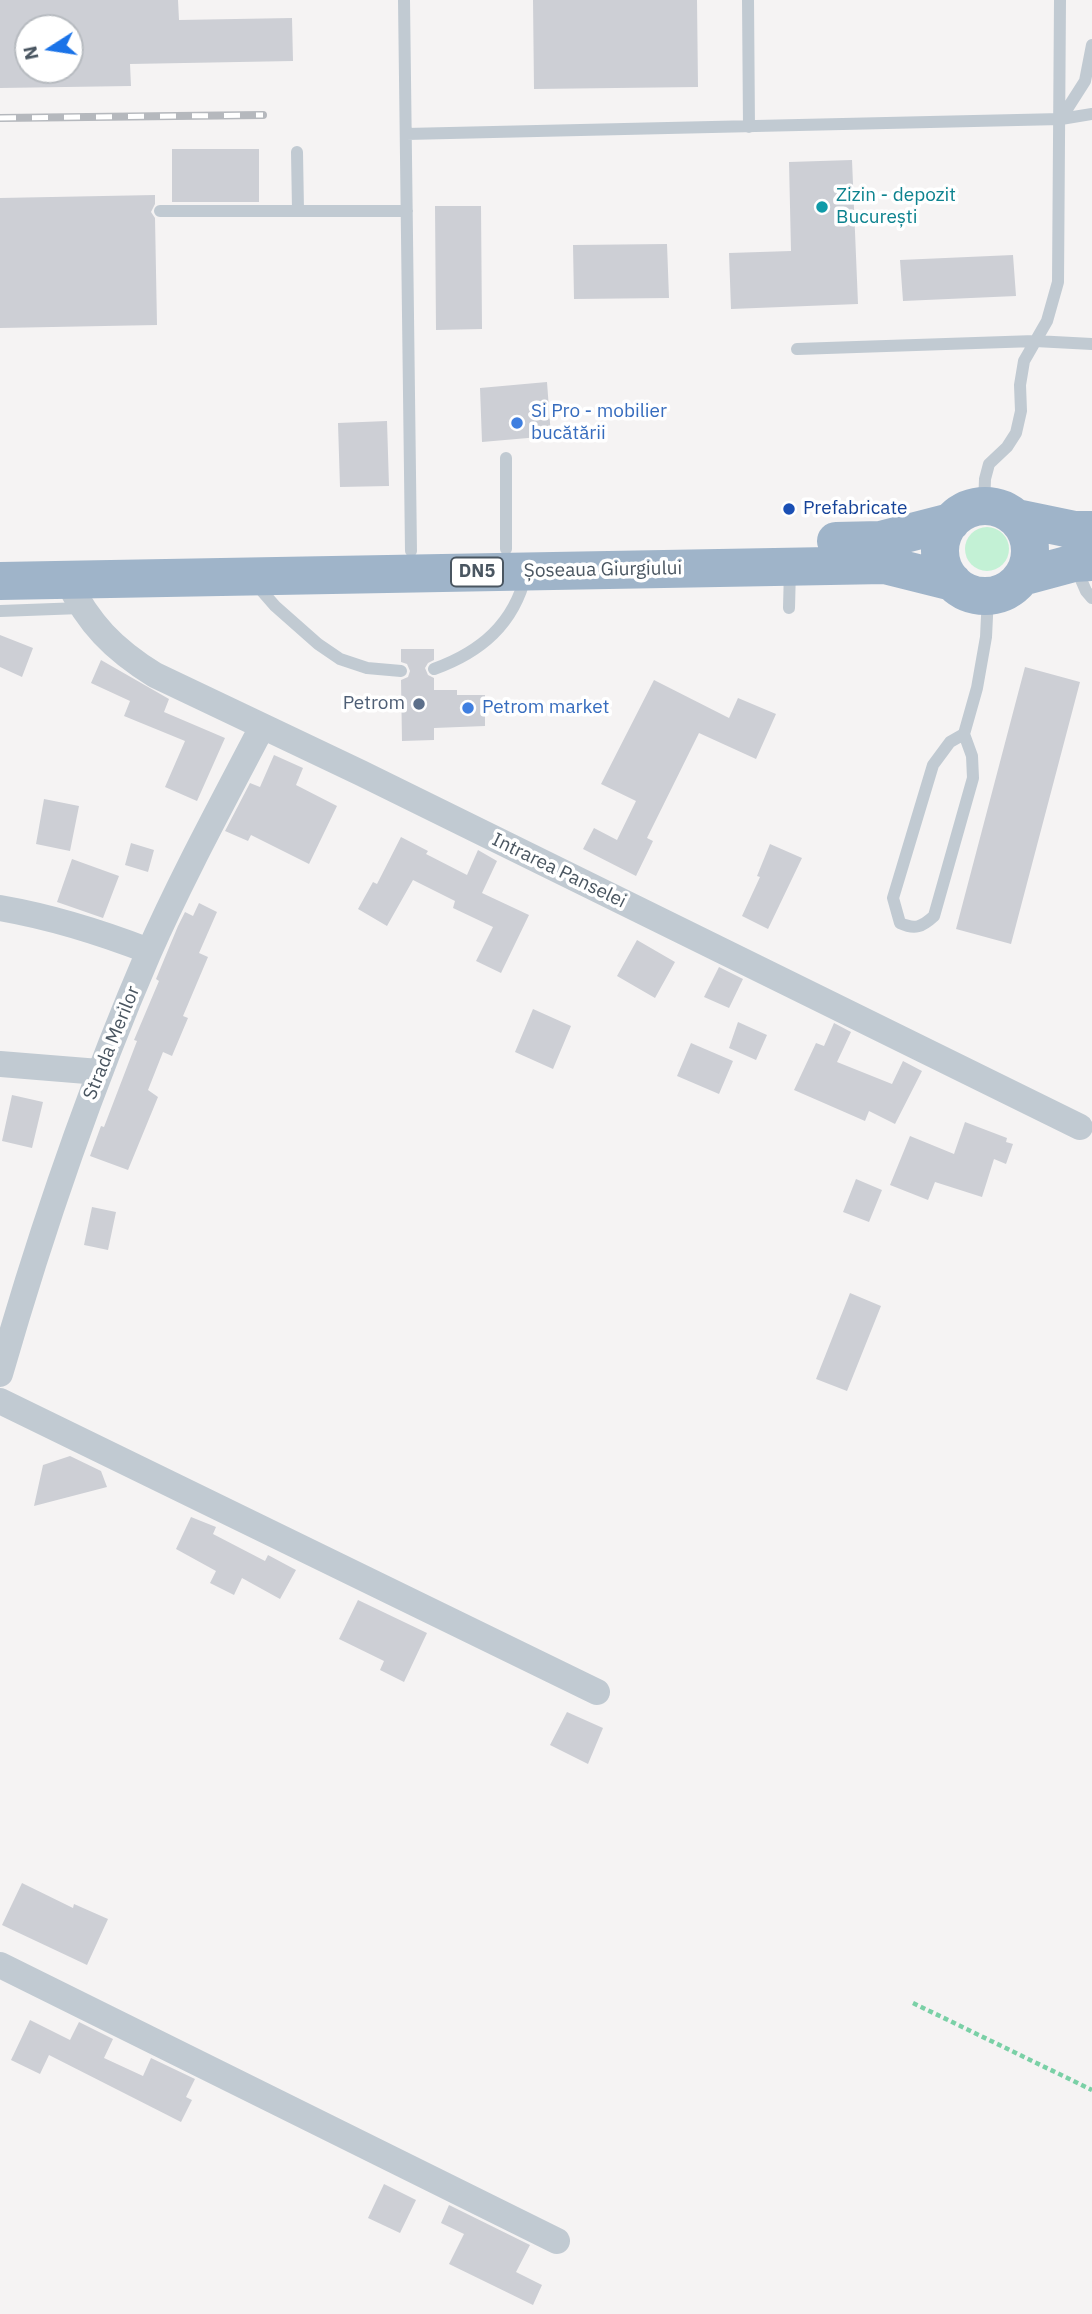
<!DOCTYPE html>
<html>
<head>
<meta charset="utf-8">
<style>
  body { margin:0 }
  #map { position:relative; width:1092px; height:2314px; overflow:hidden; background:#f5f3f3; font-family:"IBM Plex Sans",sans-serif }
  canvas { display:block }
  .north { position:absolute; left:14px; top:14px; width:70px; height:70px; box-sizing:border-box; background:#fff; border:2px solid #b7bbc0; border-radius:50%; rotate:258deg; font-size:19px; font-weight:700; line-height:28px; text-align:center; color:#4a5661 }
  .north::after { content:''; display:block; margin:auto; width:24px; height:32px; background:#1a73e8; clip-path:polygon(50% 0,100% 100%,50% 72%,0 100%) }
</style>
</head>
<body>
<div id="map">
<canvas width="1092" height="2314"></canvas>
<div class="north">N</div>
</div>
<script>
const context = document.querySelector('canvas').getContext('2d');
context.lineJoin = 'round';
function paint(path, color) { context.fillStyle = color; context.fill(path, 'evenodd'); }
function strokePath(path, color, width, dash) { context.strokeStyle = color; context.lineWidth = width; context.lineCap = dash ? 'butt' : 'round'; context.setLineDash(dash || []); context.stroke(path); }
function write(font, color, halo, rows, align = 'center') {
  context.font = font + ' "IBM Plex Sans",sans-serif'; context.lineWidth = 7; context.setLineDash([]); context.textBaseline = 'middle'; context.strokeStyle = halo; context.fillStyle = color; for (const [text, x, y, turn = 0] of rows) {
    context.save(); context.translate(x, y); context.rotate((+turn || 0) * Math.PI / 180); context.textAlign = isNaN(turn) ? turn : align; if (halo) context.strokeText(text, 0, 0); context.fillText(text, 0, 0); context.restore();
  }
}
paint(new Path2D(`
  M965 549a22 22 0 1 1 44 0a22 22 0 1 1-44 0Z`), '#c3f1d5');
paint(new Path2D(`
  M0,0H178L179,20L292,18L293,61L130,64L131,86L0,88ZM28,28H70V70H28Z
  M533,0H697L698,87L534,89Z
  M172,149H259V202H172Z
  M852,160L858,304L731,309L729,253L791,251L789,162Z
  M155,195V204L151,212L155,218L157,325L0,328V198Z
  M435,206H481L482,329L436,330Z
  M667,244L669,298L574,299L573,245Z
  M1013,255L1016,296L903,301L900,260Z
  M547,382L551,436L482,442L480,388Z
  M387,421L389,486L340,487L338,423Z
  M0,635L33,648L22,677L0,667Z
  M401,649H434V660L428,663L425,668L428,675L434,678V690H457V695H485V726L434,728V740L402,741L401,680L408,677L410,671L407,664L401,662Z
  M101,660L169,699L164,712L225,738L197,801L165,787L185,741L124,716L130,701L91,683Z
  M1025,667L1080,682L1011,944L956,929Z
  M654,680L729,718L738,698L776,714L756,759L699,733L647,838L653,841L636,876L583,849L594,828L617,840L636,801L601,784Z
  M274,755L303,768L296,785L337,806L309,864L251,835L248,841L225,831L250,783L260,787Z
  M44,799L79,806L70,851L36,844Z
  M401,837L428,851L426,854L467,875L478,850L497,861L482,893L529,915L501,973L476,961L493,927L453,908L455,901L413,880L387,926L358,909L373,882L377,884Z
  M131,843L154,850L148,872L125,865Z
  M770,844L802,858L768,929L742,916L760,877L757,876Z
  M72,859L119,876L103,918L57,902Z
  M199,903L217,912L199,953L208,957L183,1016L188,1018L172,1056L163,1052L148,1090L158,1097L128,1170L90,1156L101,1126L104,1127L137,1041L134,1040L159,981L156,979L178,926L185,912L193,916Z
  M637,940L675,962L655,998L617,976Z
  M719,967L743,979L729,1008L704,997Z
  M533,1009L571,1026L553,1069L515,1052Z
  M738,1022L767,1035L756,1060L729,1048Z
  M834,1023L851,1032L837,1062L892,1084L903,1061L922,1071L895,1124L869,1111L865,1121L794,1090L816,1043L824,1046Z
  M691,1043L733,1061L719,1094L677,1076Z
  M12,1095L43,1102L32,1148L2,1141Z
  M965,1122L1007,1138L1006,1142L1013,1144L1006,1164L994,1159L982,1197L935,1182L928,1200L890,1185L910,1136L954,1154Z
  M856,1179L882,1190L869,1222L843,1212Z
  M92,1207L116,1212L108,1250L84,1245Z
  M850,1293L881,1306L847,1391L816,1379Z
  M70,1456L101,1471L107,1487L34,1506L43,1465Z
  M191,1517L216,1527L213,1534L265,1561L268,1555L296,1570L280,1599L242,1578L234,1595L210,1583L216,1571L176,1549Z
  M358,1600L427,1633L404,1682L380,1670L384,1661L339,1639Z
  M567,1712L603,1728L588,1764L550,1745Z
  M22,1883L73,1908L74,1904L108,1919L87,1965L2,1925Z
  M30,2020L70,2040L79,2022L113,2039L104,2058L143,2076L151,2058L195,2079L186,2097L192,2100L181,2122L49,2055L40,2074L11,2060Z
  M384,2184L416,2200L400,2233L368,2218Z
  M449,2205L530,2245L516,2272L542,2285L533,2305L449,2264L464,2234L441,2223Z`), '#cdcfd5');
strokePath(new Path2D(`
  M913,2003L1092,2090`), '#7ad0a6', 4.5, [5, 3.5]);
strokePath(new Path2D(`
  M404,0L411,551
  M748,0L749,127
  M1062,117L1085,81L1092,45
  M406,134L1061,119L1092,114
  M297,152L298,210
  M160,211H407
  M797,349L1035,341L1092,344
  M984,506L985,479L989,464L1007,447L1016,433L1021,411L1020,385L1024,361L1047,321L1058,282L1060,0
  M506,549V458
  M1076,568L1086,591L1092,598
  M255,583L275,606L318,644L340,659L367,668L401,671
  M789,608L790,569
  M0,611L81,608
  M434,669C481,652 514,624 526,574
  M964,734L950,742L933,765L893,898L900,923C915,930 922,927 934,916L973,778L972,756L964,734L977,688L986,637L988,596`), '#c1cad2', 12);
strokePath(new Path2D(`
  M67,580C89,624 113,649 155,675L361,773L1080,1127
  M0,908C52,917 100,932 149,951
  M0,1064L99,1072
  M0,1374C41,1231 89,1091 148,954C182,877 223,802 262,727
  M0,1401L597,1692
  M0,1965L557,2241`), '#c1cad2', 26);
strokePath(new Path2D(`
  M940 551a45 45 0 1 1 90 0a45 45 0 1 1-90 0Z
  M1017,518L1075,530H1092
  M836,541L881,540L951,522
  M1022,577L1074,563L1092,562
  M0,581L885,565L953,582`), '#9fb4c9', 38);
const rail = new Path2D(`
  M0,118L263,115`);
strokePath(rail, '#b5b8bd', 8);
strokePath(rail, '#fff', 5, [16]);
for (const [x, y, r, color] of [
  [822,207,7,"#0f9aa8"],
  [517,423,7,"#3f7fe0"],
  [789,509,7,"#1a4fb4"],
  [419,704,7,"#5c6f8a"],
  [468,708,7,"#3f7fe0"]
]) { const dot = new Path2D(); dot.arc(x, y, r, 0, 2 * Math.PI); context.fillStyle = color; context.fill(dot); strokePath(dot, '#fff', 2.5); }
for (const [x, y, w] of [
  [477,572,52]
]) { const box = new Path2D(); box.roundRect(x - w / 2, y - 14.5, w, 29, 5); context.fillStyle = '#fff'; context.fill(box); strokePath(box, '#4a5661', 2); }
write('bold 18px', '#4a5661', null, [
  ["DN5",477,572]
]);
write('19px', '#0d838f', '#fff', [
  ["Zizin - depozit",836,196],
  ["București",836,218]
], 'left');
write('19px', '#366cbe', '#fff', [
  ["Si Pro - mobilier",531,412],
  ["bucătării",531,434],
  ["Petrom market",482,708]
], 'left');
write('19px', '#164399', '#fff', [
  ["Prefabricate",803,509]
], 'left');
write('19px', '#4a5661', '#fff', [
  ["Șoseaua Giurgiului",603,570,-1],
  ["Intrarea Panselei",559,871,26],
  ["Strada Merilor",112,1043,-68]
]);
write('19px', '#4e5e75', '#fff', [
  ["Petrom",405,704]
], 'right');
</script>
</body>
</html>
